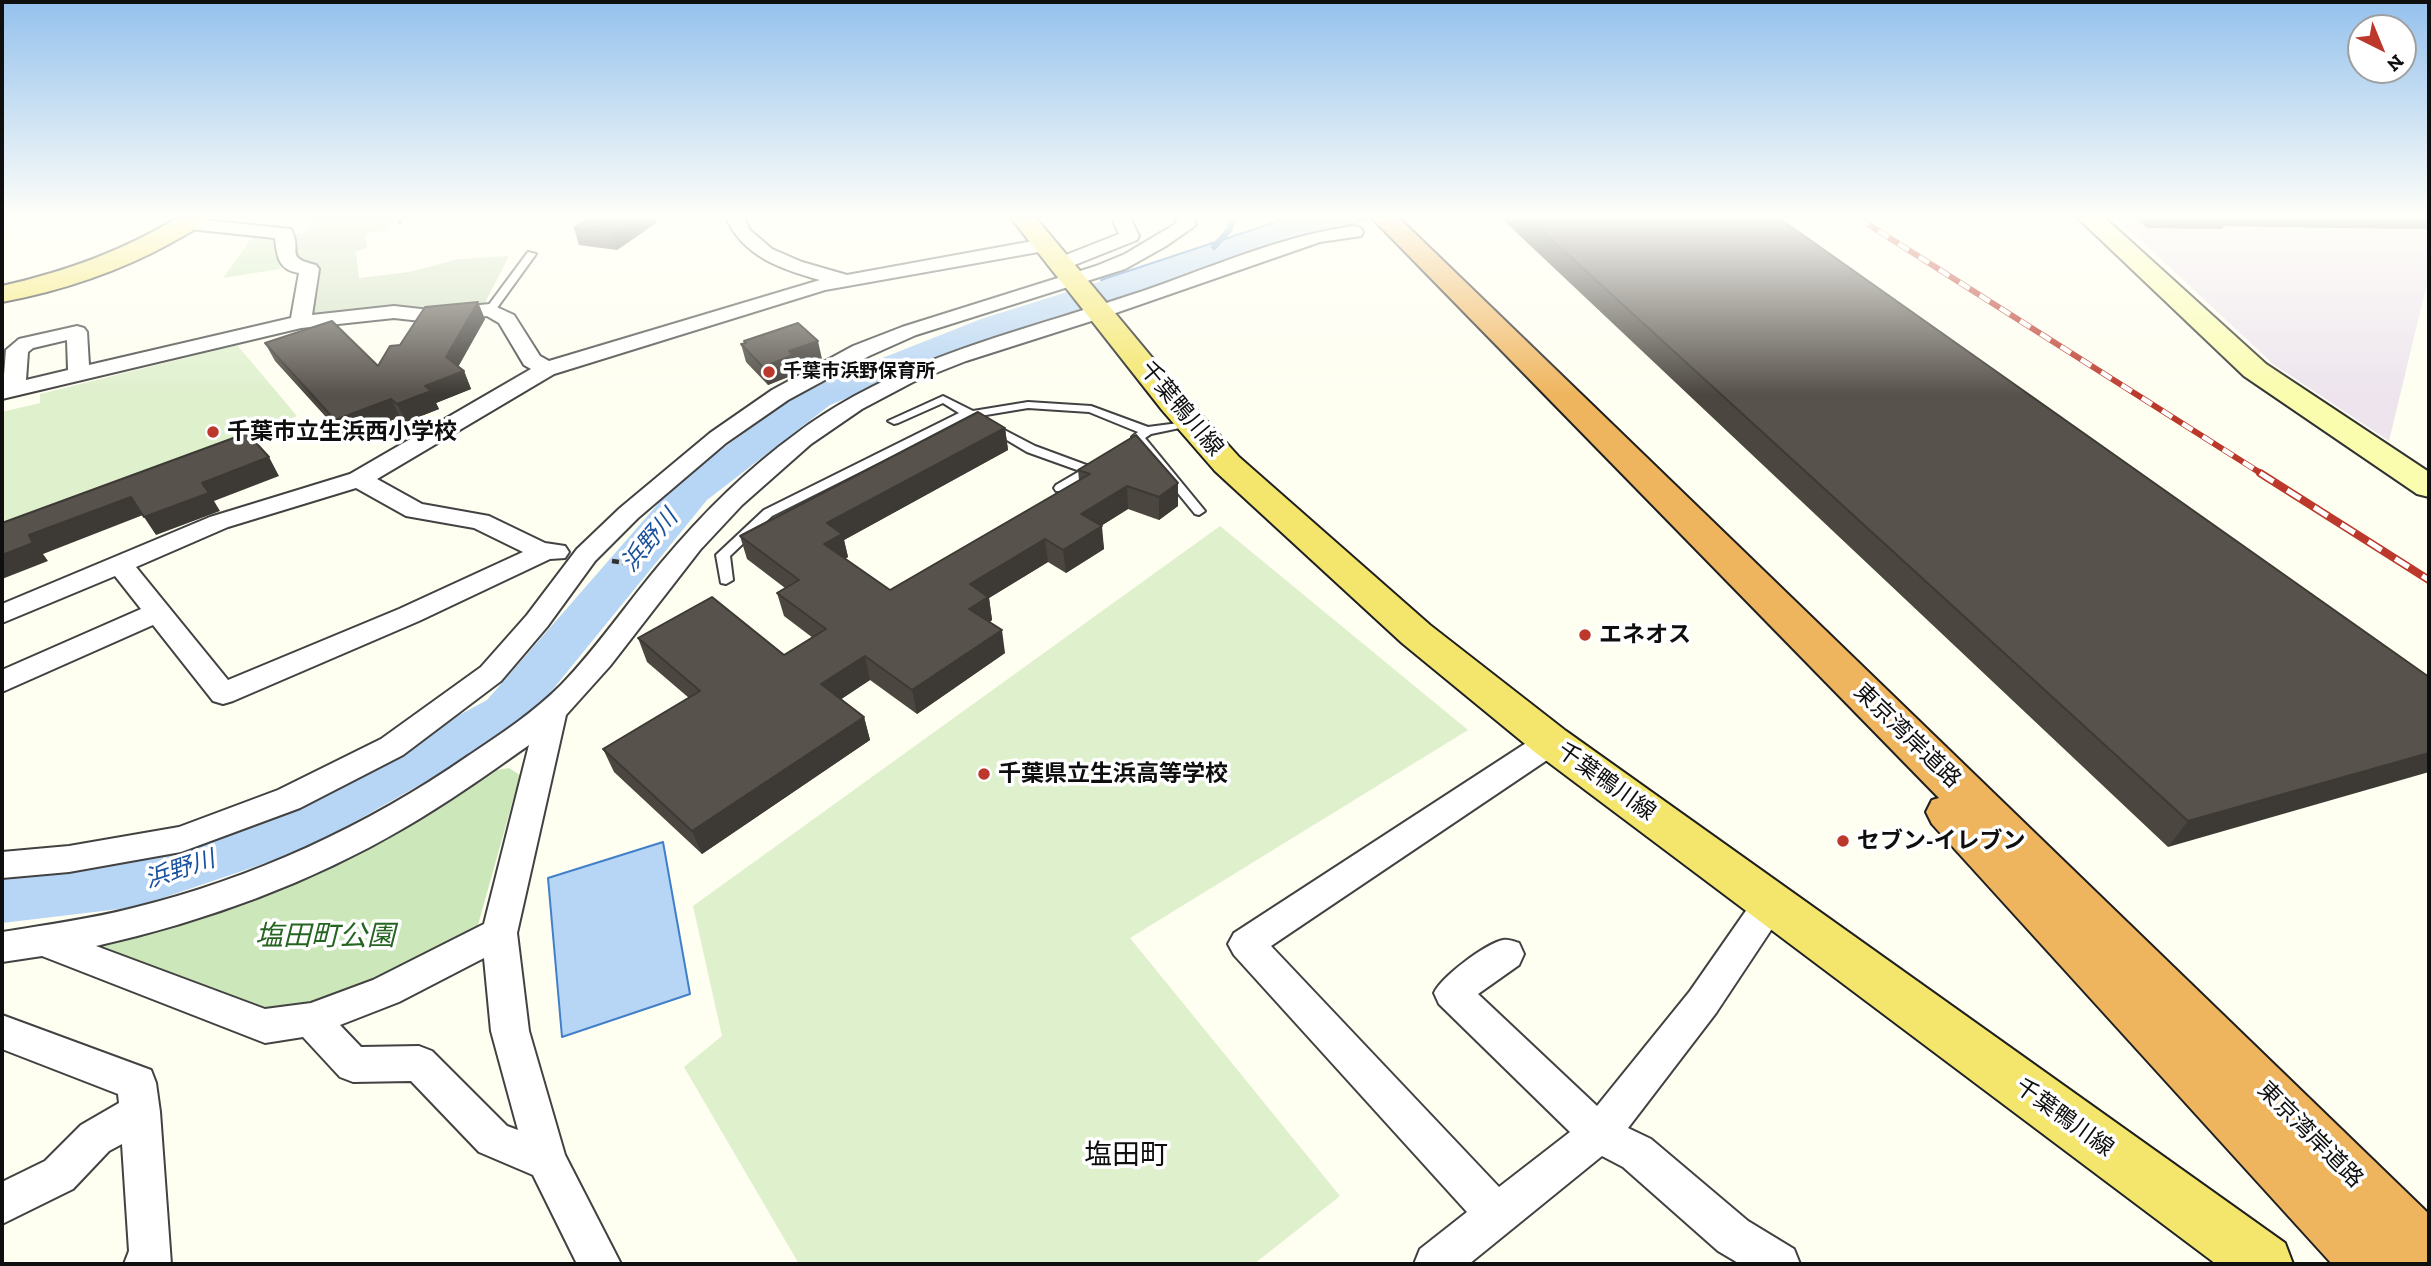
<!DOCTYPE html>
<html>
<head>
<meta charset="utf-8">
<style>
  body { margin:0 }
  #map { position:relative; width:2431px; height:1266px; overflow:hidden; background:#fefef1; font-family:"Zilla Slab",serif }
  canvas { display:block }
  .frame { position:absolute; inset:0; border:4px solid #0f0f0f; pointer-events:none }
  .north { position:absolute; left:2347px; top:14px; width:70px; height:70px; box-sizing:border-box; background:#fff; border:2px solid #9f9f9f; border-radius:50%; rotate:137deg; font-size:19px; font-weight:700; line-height:28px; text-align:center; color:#0f0f0f }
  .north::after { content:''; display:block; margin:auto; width:24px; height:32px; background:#bb382b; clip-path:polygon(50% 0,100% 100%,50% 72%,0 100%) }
</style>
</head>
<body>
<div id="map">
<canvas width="2431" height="1266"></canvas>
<div class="frame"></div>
<div class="north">N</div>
</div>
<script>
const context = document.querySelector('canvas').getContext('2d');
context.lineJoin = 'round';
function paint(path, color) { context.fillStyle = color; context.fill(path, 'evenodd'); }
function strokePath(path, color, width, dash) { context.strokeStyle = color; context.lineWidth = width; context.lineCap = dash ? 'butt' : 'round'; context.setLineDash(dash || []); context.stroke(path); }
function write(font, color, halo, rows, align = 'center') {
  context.font = font + ' "Zilla Slab","Noto Sans JP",serif'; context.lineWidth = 7; context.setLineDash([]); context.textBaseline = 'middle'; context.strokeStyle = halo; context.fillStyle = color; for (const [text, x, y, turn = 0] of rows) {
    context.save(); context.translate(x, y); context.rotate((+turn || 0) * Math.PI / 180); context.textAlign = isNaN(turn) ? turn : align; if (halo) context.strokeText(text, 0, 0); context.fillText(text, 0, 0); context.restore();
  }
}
paint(new Path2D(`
  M2117,218H2429V275L2389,441L2273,364Z`), '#ede4ed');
paint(new Path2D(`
  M254,235L279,238L280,269L223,278Z
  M509,768L520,775L476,932L346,1002L273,1019L78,945L490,771Z`), '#cce8bb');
paint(new Path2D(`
  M312,218H392L386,230L365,234L367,248L356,252L359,278L409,272L459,259L509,256L484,305L436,312L311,315L319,265L301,266L291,258L292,236L306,232Z`), '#d2e0c2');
paint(new Path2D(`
  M237,345L297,416L2,523V412L40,403V394Z
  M1220,526L1468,730L1130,938L1340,1196L1254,1264H799L684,1067L722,1036L693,906Z`), '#dff0cd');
const water = new Path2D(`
  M1288,218H1370L1120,303L1101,280Z
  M663,842L690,994L562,1037L548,878Z`);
paint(water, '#b7d5f4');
strokePath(water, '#417fc9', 2);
strokePath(new Path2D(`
  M1214,247L1230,229L1233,218`), '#417fc9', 6);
paint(new Path2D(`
  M1169,260L1181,263L1185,270L1181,277L1005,333L830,405L707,500L523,726L307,849L136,907L2,923V875L136,861L268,819L487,700L677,482L804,389L981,319Z`), '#b7d5f4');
const lane = new Path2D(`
  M528,252L536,254L494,312H486L485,310Z
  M943,396L973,411L1028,402L1091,406L1148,427L1194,421V425L1151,434L1145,438L1205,511L1199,515L1195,514L1132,437L1138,432L1089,412L1028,408L968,418L772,516L730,556L733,580L726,584L721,583L716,555L764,510L959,413L943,403L898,423L894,424L888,421Z
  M989,422L1035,446L1089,466L1095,463L1101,467L1064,491H1056L1054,488L1056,485L1080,471L1027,452L985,427V423Z`);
const street = new Path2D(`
  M186,218L291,229C303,252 283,257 316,265L319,269L312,315L394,306L430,310L490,304L514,315L540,356L549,361L820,280C781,269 744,257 726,218H744L750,230L772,249L802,262L847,275L1044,239L1053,245L1044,251L825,290L554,374L377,479L422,504L489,516L545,543L565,546L569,552L565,558L550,559L419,621L233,701L223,704L213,701L153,625L2,692V670L141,609L115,576L2,623V604L210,517L350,474L531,369L524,365L499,323L487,316L430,322L394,318L301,328L2,399L6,350L19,339L77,326L84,328L87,332L89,365L291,318L299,273C278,270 277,256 275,238L180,228L177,224ZM67,340L68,370L26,380L28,352L33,348ZM356,488L406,516L474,528L523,552L399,609L228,680L136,567L228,527Z
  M1112,218H1130L1139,236L1137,240L1067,268H1053L1050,264L1053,260L1119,234Z
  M1176,218H1194L1196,225L1166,246L1125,269L916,335L869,356L788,400L726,443L638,518L595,561L547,627L501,681L403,755L300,808L181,852L69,872L2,878V852L69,846L179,827L278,790L381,739L481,667L527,615L577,549L620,508L710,433L772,390L853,346L902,327L1096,266L1125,254L1177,223Z
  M1354,226L1361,228L1363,232L1361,236L1320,242L1107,316L966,361L913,382L862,409L811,444L742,505L700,550L610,666L566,715L517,933L529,1031L565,1155L621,1264H577L533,1175L479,1152L411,1081L353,1082L340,1077L303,1037L265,1043L42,956L2,962V932C46,925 90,919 133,908C252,879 367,826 468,756C501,734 533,713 561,685C598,647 627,603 661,563C701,515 746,470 797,433C897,358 1020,332 1137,293C1208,269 1279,236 1354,226ZM529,745L484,924L373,980L311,1003L265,1009L96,946C203,922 310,883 404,828C447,803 488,774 529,745ZM484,958L491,1031L518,1130L507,1126L432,1051L419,1046L361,1047L340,1025L399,1002Z
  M1551,731L1562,734L1566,742L1562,750L1271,946L1499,1187L1570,1132L1439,1004L1434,993C1441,977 1485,944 1503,940C1508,939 1513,941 1519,943L1524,954L1519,965L1478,994L1597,1106L1690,991L1759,892L1771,888L1783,892L1788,902L1783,912L1716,1013L1628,1128L1651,1139L1748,1221L1794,1249L1800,1264H1740L1718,1251L1623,1167L1602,1156L1469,1264H1414L1420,1249L1467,1212L1234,955L1228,944L1234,933L1540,734Z
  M2,1015L151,1070L156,1083L160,1112L171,1264H124L129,1251L122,1144L109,1151L73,1189L2,1224V1182L45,1161L81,1125L119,1103L118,1094L2,1049Z`);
const secondary = new Path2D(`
  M2078,218H2105L2266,364L2429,472V497L2417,494L2244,376Z`);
const primary = new Path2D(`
  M177,218H207C199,229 183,236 171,243C118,272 61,291 2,302V286C64,272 123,251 177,218Z
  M1011,218H1036L1184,396L1239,457L1430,625L1566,731L2285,1243L2293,1264H2216L1536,753L1402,643L1215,471L1162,410Z`);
const highway = new Path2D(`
  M1372,218H1399L2429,1214V1264H2332L1932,824L1926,812L1932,800L1939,798Z`);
strokePath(lane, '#424242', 4);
strokePath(street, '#424242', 4);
strokePath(secondary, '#313131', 4);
strokePath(primary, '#202020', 4);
strokePath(highway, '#202020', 4);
strokePath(new Path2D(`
  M399,224L401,218`), '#313131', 3.5, [5, 2.5]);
strokePath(new Path2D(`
  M612,561L642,565`), '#313131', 4.5, [7, 3.5]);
paint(lane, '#fff');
paint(street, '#fff');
paint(secondary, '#fafcae');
paint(primary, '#f4e66c');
paint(highway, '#efb55e');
const railFar1 = new Path2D(`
  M1858,218L2262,474`);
const rail = new Path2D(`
  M2260,473L2429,580`);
strokePath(railFar1, '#bb382b', 6);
strokePath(rail, '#bb382b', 8);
strokePath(railFar1, '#fff', 4.5, [12]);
strokePath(rail, '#fff', 5, [16]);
paint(new Path2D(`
  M589,218H656V223L617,250L579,245L574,228Z
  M1501,218H1779L2429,677L2168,847Z
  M2135,218H2429V229L2338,228L2224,226L2222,229L2147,228Z
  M485,319L458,367L464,371L471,389L436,403L439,409L406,422L400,417L345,438L275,361L265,343L378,366L400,345Z
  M744,341L822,359L796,368L798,373L768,385L746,362L741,344L745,343Z
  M1005,428L1008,450L844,540L848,557L845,559L890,590L1079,480L1078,470L1136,435L1178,506L1159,520L1128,509L1101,526L1104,549L1066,573L1048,562L989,598L992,620L990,622L1005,653L917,714L870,680L841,699L864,717L870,740L702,854L614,772L603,749L689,698L647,662L638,638L784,655L813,638L784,616L777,593L785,588L747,559L740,536Z`), '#4b4740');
paint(new Path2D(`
  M634,218H656V223L617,250L612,234Z
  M478,302L485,319L454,374L446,357Z
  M818,341L822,359L796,368L798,373L768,385L763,367L789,351Z
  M464,371L471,389L436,403L439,409L406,422L397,404L425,386Z
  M391,399L400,417L345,438L335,420Z
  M1005,428L1008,450L844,540L848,557L830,567L824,544L827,523Z
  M269,457L279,476L214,501L220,511L156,535L144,517L202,483Z
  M1178,483V506L1159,520V497Z
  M1127,486L1128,509L1083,537L1081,514Z
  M131,497L143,515L43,554L48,561L2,579V555L29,535Z
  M1102,526L1104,549L1066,573L1063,550Z
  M1045,539L1048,562L989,598L992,620L973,632L969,609L970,584Z
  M1002,630L1005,653L917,714L912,690Z
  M865,656L870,680L828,708L821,684Z
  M864,717L870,740L702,854L692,831Z
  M2429,753V772L2168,847L2188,821Z`), '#3d3934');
const building = new Path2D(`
  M589,218H634L612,234L574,228Z
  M1528,218H1779L2429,677V753L2188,821Z
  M478,302L446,357L464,371L425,386L431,391L397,404L391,399L335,420L265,343L332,321L378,366L390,346L400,345L425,307Z
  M798,323L818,341L789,351L793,355L763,367L741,344L746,343L744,341Z
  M978,412L1005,428L827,523L842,534L824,544L890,590L1090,474L1078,470L1136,435L1178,483L1159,497L1127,486L1081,514L1102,526L1063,550L1045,539L970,584L988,597L969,609L1002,630L912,690L865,656L821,684L864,717L692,831L603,749L700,691L638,638L712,597L784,655L826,629L777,593L799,580L740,536Z
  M247,433L269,457L202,483L209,493L144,517L131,497L29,535L33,543L2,555V523Z`);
paint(building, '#57524b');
strokePath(building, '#3d3934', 2);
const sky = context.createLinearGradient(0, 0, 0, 395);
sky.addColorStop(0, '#94c1ed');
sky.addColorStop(0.55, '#fffff9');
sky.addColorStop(1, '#fffff900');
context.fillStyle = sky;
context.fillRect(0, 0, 2431, 395);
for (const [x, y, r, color] of [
  [769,372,7,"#bb382b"],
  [213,432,7,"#bb382b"],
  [1585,635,7,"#bb382b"],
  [984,774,7,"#bb382b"],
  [1843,841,7,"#bb382b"]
]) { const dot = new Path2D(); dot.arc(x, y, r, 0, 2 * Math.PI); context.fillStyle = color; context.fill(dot); strokePath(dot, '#fff', 2.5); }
write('bold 19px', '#0f0f0f', '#fff', [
  ["千葉市浜野保育所",783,372]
], 'left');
write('23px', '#0f0f0f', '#fff', [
  ["千葉鴨川線",1181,409,50],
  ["東京湾岸道路",1907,736,44],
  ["千葉鴨川線",1606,782,36],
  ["千葉鴨川線",2064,1118,36],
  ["東京湾岸道路",2310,1135,45]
]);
write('bold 23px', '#0f0f0f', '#fff', [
  ["千葉市立生浜西小学校",227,432],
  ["エネオス",1599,635],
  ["千葉県立生浜高等学校",998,774],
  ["セブン-イレブン",1857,841]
], 'left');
write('italic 24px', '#1b529d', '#fff', [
  ["浜野川",650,541,-50],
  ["浜野川",180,870,-18]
]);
write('italic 28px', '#256521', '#fff', [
  ["塩田町公園",325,937]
]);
write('28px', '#0f0f0f', '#fff', [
  ["塩田町",1126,1156]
]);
</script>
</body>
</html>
